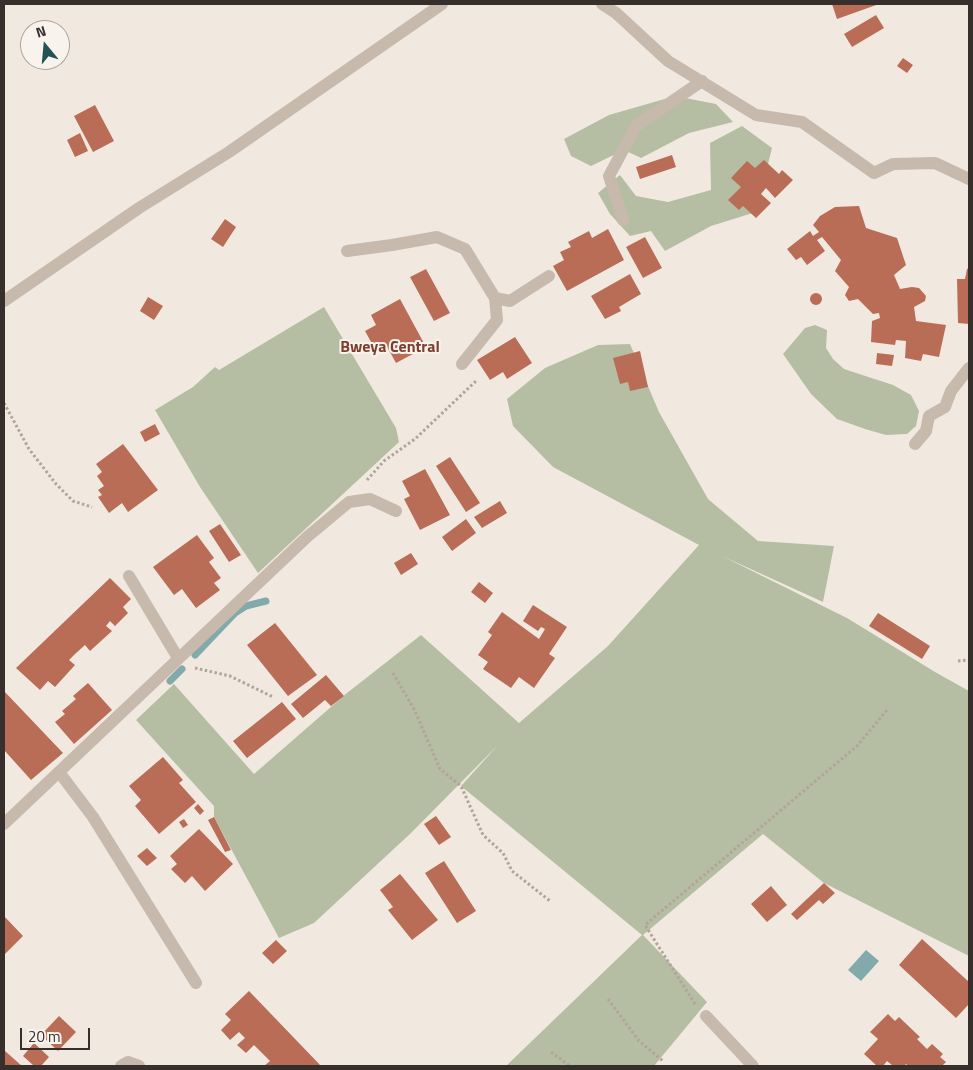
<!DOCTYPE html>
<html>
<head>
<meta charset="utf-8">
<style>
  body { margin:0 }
  #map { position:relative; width:973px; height:1070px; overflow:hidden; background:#f1e9e0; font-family:"Titillium Web",sans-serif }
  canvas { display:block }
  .frame { position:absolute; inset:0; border:5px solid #372f2b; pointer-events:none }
  .north { position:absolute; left:20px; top:20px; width:50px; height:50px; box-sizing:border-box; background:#f8f3ec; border:1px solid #aba59f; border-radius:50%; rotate:343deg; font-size:14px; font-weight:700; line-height:20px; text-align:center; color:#372f2b }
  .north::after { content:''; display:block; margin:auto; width:18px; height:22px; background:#255254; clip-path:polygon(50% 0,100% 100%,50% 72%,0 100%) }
  .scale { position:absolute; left:20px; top:1028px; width:70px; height:22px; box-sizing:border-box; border:2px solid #372f2b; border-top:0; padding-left:6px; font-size:15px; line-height:18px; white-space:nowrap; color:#372f2b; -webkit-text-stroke:4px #f8f3ec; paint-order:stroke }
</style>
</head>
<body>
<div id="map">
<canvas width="973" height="1070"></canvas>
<div class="frame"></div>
<div class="north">N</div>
<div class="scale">20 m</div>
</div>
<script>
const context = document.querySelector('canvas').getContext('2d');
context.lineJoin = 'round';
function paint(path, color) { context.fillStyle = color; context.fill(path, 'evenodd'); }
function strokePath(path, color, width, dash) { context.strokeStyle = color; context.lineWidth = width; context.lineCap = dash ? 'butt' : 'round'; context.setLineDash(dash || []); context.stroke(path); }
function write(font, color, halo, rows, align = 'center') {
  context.font = font + ' "Titillium Web",sans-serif'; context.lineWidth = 4; context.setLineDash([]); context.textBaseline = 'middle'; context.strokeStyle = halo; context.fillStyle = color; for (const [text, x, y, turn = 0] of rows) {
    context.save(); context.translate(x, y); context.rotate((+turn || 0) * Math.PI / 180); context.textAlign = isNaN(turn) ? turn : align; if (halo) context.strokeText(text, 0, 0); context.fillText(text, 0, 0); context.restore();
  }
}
paint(new Path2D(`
  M675,96L716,104L733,122L689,133L641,158L624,150L591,166L571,156L564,139L609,115Z
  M742,126L772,148L756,212L711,226L665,251L651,231L630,236L610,214L598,193L620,175L636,196L668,202L711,190L710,143Z
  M324,307L396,428L399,442L258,573L200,487L155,410L193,387L215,367L219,370Z
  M815,325L827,330L826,348L833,359L844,369L893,385L911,395L919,411L916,426L907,434L886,435L865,429L837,419L811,394L783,354L805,328Z
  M630,344L659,412L708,499L758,541L834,546L823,602L722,556L847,618L935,672L969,691V956L824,883L763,834L643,935L707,1002L654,1066H506L642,935L461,786L498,745L411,833L314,923L279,938L214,817V806L136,720L174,684L254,774L347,693L421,635L519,723L608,646L699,545L553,467L513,426L507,399L545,368L598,345Z`), '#b5bea2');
paint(new Path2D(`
  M866,950L879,961L861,981L848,970Z`), '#82aaab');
strokePath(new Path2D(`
  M195,655L235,613L246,606L266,601
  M170,681L182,669`), '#82aaab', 7);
paint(new Path2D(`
  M832,4H879L837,19Z
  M876,15L884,28L852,47L844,34Z
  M903,58L913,65L907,73L897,66Z
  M95,105L114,141L93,152L74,116Z
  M80,133L88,151L75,157L67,140Z
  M672,155L676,167L640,179L636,167Z
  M764,160L779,174L782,170L793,180L775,198L766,188L761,194L771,203L756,218L743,206L739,210L728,200L741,187L731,178L747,161L755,168Z
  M859,206L866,228L897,238L906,265L894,275L900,289L912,287L919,288L926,296L925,301L914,307L916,321L946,325L939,357L923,354L921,361L905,358L906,341L896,340L895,345L871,342L872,321L880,318L879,313L873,314L858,299L849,301L845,295L849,287L835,271L841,260L822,237L817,240L825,251L807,265L801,257L796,260L787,249L810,231L813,236L819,232L813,225L820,216L835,207Z
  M225,219L236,227L223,247L211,239Z
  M608,229L624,260L567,291L553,266L564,260L560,252L571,247L568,242L589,231L592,238Z
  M645,237L662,268L643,278L626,247Z
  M969,268V324L958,323L957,279H965L967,269Z
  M426,269L450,313L434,321L410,277Z
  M630,274L641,294L619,307L621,311L605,319L591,296Z
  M810 299a6 6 0 1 1 12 0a6 6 0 1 1-12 0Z
  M148,297L163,306L154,320L140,311Z
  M400,299L426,347L396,363L385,343L375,349L365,331L376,325L371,315Z
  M515,337L532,363L507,379L503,372L490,380L477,360Z
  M640,351L648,387L630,391L628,382L620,384L613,358Z
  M877,353L894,355L892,366L876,364Z
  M155,424L160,434L145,442L140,432Z
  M123,444L158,490L128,512L122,503L109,513L98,497L102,495L98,490L104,486L97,476L102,472L96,464Z
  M450,457L480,503L466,512L436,466Z
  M425,469L450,515L420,530L404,499L410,496L402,481Z
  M500,501L507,513L482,528L474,517Z
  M466,519L476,533L452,551L442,537Z
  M220,524L241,555L229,562L209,531Z
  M197,535L214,558L209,562L221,578L214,583L220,590L196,608L182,589L174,595L153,567Z
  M411,553L418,564L401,575L394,563Z
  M110,578L131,599L123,607L128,613L115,626L110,621L106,626L112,631L90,651L85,645L75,654L69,660L75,665L55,687L48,681L40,690L16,668Z
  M479,582L493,593L485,603L471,592Z
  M533,605L567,627L549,654L555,658L534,688L519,677L511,688L483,669L488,662L478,655L492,635L488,632L502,612L539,639L545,629L541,627L538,631L523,621Z
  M878,613L930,646L922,659L869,626Z
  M275,623L317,675L288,696L247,645Z
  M326,675L344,696L331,706L325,700L303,718L291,704Z
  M88,683L112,710L74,744L55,722L65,714L62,711L76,699L73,696Z
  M4,691L63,753L31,780L4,750Z
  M282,702L296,719L247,758L233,741Z
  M163,757L183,780L179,783L196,802L159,834L135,806L141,800L129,786Z
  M198,804L204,811L200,815L194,808Z
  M436,816L451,837L439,845L424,824Z
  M214,817L231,850L225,852L208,820Z
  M184,819L188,825L183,828L179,822Z
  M199,829L233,864L205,891L192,876L185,883L171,869L177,864L170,856Z
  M147,848L157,858L147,866L137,856Z
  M444,861L476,911L457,923L425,873Z
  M400,874L438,920L412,940L388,910L393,907L380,890Z
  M824,883L835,893L823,904L819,900L797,920L791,914Z
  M771,886L787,905L767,922L751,904Z
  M4,916L23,936L4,955Z
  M922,939L969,982V1004L956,1018L899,965Z
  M276,940L287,951L273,964L262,953Z
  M249,991L321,1066H264L270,1061L254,1045L246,1053L237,1045L245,1038L239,1032L230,1040L221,1030L231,1020L225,1014Z
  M888,1014L895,1021L899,1017L920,1037L917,1039L927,1049L932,1044L943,1054L940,1057L946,1062L942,1066H908L906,1064L904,1066H893L887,1061L883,1066H877L864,1054L878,1039L870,1032Z
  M59,1016L76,1032L58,1051L41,1035Z
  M34,1043L49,1057L41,1066H34L23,1056Z
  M5,1051L22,1066H4Z`), '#b96c56');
strokePath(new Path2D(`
  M4,403L29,449L56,484L73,501L92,507
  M367,480L384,461L415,439L477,380
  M958,661L969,660
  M195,668L230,676L273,697
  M393,673L415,711L440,769L461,786L483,835L503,853L512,871L550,901
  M608,999L639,1041L663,1061
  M695,1004L645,925L857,746L887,710
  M551,1052L570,1066`), '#b3a398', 3, [2.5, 2.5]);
strokePath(new Path2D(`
  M602,4L616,13L668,61L756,115L802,122L874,173L893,164L935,163L969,179
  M623,220L609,176L636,126L702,81
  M347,251L392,245L437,237L465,249L495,298L510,301L549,276
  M4,301L139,208L229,152L442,4
  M462,364L497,320L495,298
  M915,444L926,431L929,416L945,407L951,391L969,368
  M129,576L178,658
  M59,772L93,817L196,983
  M4,824L307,537L349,502L370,499L396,511
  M706,1016L753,1066
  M121,1066L128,1062L139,1066`), '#c8b9ad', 12);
write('bold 16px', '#7d3e2d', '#f8f3ec', [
  ["Bweya Central",390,348]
]);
</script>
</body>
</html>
